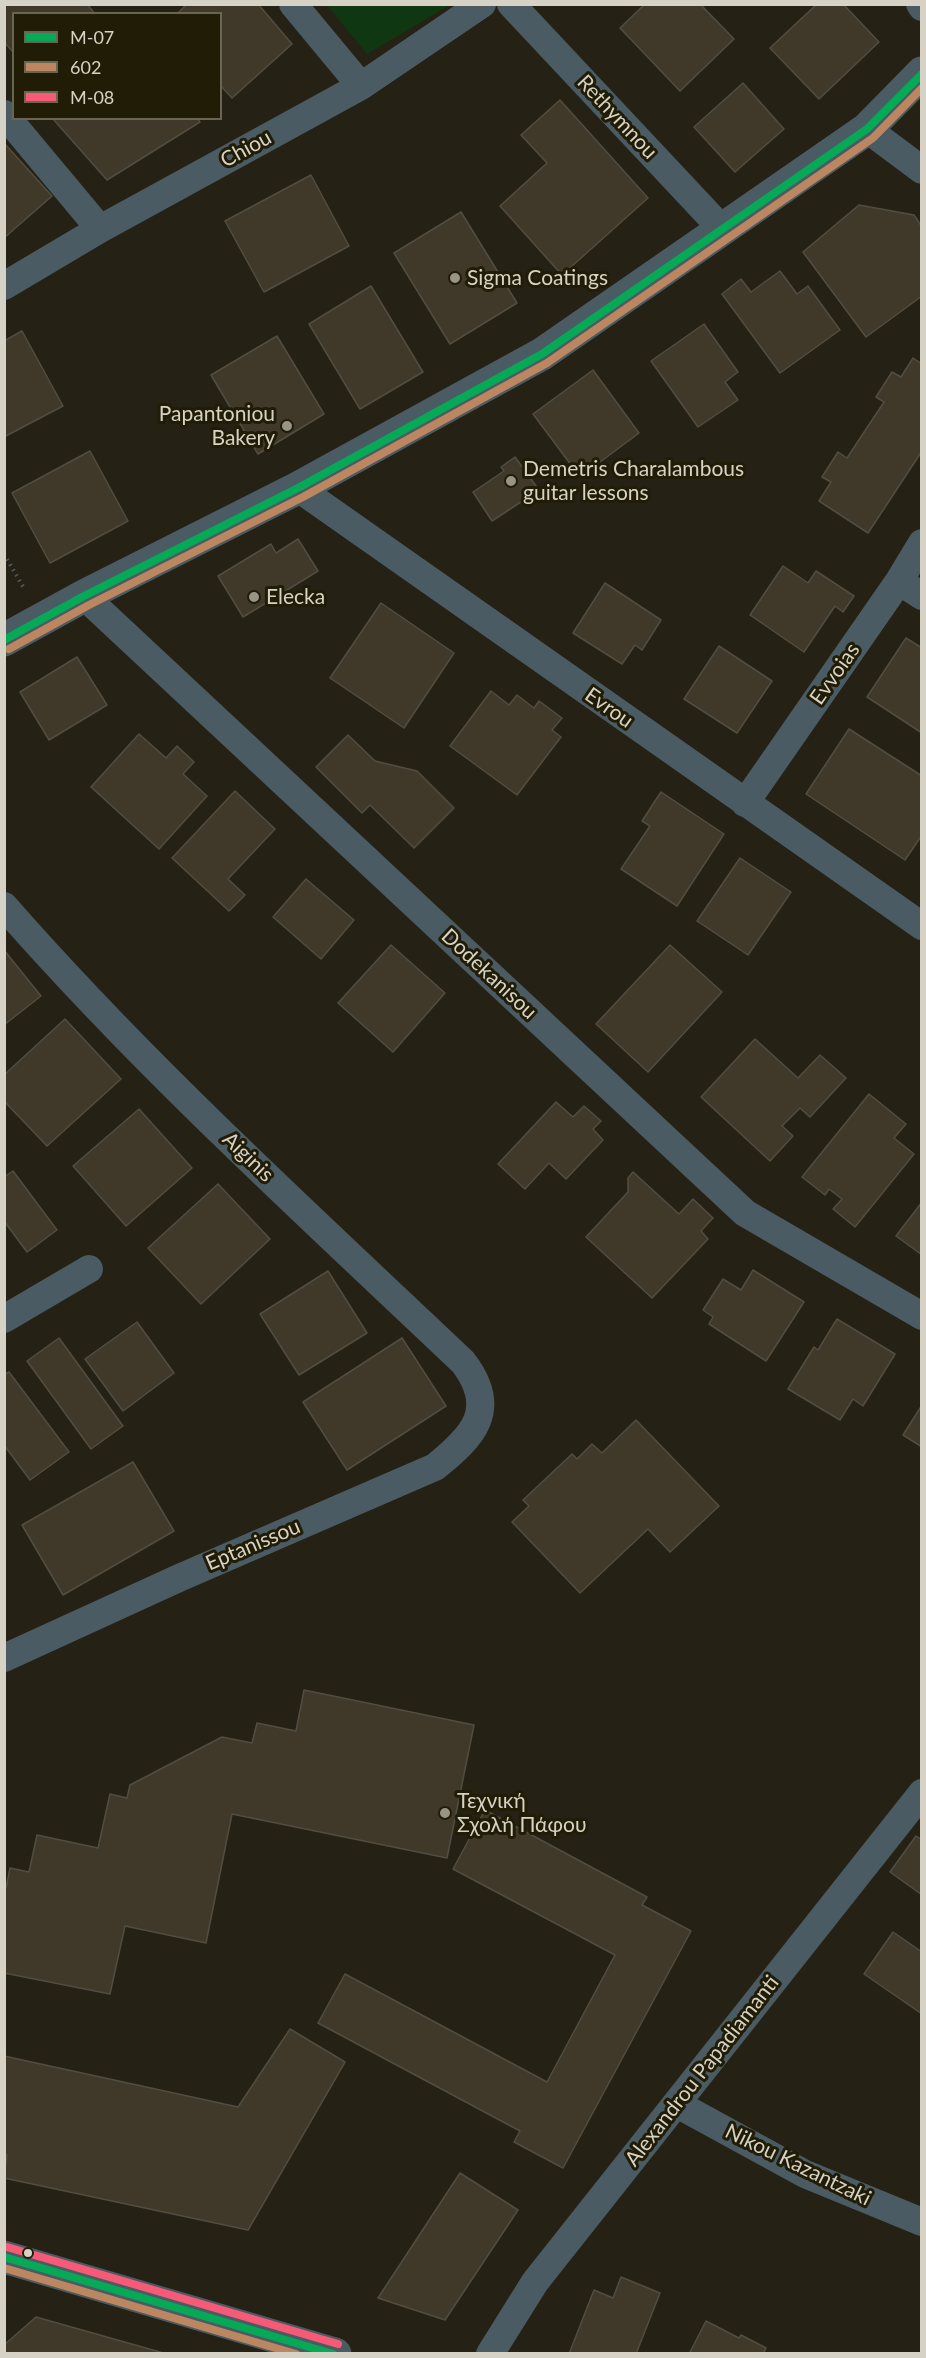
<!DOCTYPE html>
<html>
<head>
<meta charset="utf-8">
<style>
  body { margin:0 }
  #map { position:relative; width:926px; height:2358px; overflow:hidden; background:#252215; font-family:Lato,sans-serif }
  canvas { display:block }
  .frame { position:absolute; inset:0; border:6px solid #d6d2c5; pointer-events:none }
  .legend { position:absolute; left:12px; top:12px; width:210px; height:108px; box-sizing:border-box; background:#211c06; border:2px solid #696552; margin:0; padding:8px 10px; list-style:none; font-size:18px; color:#d6d2c5 }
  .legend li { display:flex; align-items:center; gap:12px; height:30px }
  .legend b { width:30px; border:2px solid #696552 }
</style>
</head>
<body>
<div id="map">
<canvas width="926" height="2358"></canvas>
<div class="frame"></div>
<ul class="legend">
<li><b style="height:8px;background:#06aa56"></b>M-07</li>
<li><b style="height:8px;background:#bb8660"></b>602</li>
<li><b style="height:8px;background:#f75a77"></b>M-08</li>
</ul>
</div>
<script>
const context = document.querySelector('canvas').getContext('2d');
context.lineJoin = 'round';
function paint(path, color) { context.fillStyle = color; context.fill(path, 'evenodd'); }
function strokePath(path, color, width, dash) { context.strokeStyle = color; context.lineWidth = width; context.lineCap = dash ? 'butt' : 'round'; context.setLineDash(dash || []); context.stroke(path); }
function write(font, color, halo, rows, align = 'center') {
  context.font = font + ' Lato,sans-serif'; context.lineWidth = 6; context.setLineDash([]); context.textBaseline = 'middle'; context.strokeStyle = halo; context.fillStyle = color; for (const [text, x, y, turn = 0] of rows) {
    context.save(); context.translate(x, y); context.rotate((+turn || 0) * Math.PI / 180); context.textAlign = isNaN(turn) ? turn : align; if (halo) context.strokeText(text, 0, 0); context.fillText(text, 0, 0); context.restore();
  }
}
paint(new Path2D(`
  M327,5H450L367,54Z`), '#0f3812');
const building = new Path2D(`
  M7,4H87L95,14H14V53L4,42V7Z
  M187,4H258L292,44L232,98L220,85V14H177Z
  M645,4H700L734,39L680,91L620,28Z
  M817,4H843L879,42L819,99L770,48Z
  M743,83L784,129L735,172L694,127Z
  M560,100L648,198L562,275L500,206L547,163L521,135Z
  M197,118L200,122L107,180L53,119Z
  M4,143L52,196L4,238Z
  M311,175L349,246L264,292L225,221Z
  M859,205L914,215L922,227V296L866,337L803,252Z
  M461,212L517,303L450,344L394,253Z
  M780,271L797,294L808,286L840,330L780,373L722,294L741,279L751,292Z
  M371,286L423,372L360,409L309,324Z
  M704,324L738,372L725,382L738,400L698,427L651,361Z
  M22,331L63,406L4,437V341Z
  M277,336L324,414L258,454L211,375Z
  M913,358L922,364V451L868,533L819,501L831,482L822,477L838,452L847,458L884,402L876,397L892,372L901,377Z
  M593,370L639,433L580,477L533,414Z
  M90,451L128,521L50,563L12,493Z
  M515,457L539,490L492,521L473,492L504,471L501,467Z
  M298,539L318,571L243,617L218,576L271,544L276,553Z
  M783,566L808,583L816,571L854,596L843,612L835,606L804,652L750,615Z
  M605,583L661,620L642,650L635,645L622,664L573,633Z
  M381,603L454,653L404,728L330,678Z
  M906,638L922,648V733L867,697Z
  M719,646L772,681L737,733L684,699Z
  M77,657L107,705L49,740L20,692Z
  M491,691L509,705L517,695L534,708L539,701L562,718L552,730L561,737L517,795L450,746Z
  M849,729L922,776V835L905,860L806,794Z
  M139,734L166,758L177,746L194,762L183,774L207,796L159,849L91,787Z
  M348,735L375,761L417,771L454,808L414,848L370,805L362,813L316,767Z
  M235,791L275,829L228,879L245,895L229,911L172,858Z
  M661,792L724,834L677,906L621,869L650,826L642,821Z
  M740,858L791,892L748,955L697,921Z
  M306,879L354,920L321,959L273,917Z
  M391,945L445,993L393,1052L338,1003Z
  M670,945L722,992L648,1072L596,1024Z
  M4,950L41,996L4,1025Z
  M65,1019L121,1079L47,1146L4,1101V1075Z
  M755,1039L798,1078L820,1055L846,1078L810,1117L800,1108L782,1126L793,1136L770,1161L701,1097Z
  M869,1094L906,1124L894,1138L914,1154L855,1227L833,1209L842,1199L829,1189L825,1195L802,1177Z
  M556,1102L573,1117L584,1106L601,1121L593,1129L603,1140L566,1179L549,1163L525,1189L498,1164Z
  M139,1109L192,1168L126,1226L73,1166Z
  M13,1171L57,1230L27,1252L4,1221V1177Z
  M633,1172L679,1214L693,1199L713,1218L701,1231L708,1239L652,1298L586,1237L628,1192V1178Z
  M218,1184L270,1239L201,1304L148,1248Z
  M922,1202V1255L896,1236Z
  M753,1270L804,1302L766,1361L709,1324L713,1317L703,1310L723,1279L741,1290Z
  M328,1271L367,1333L299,1375L260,1314Z
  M837,1319L895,1354L863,1406L853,1399L840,1420L788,1389L814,1347L818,1350Z
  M137,1322L174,1373L123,1411L85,1359Z
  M59,1338L123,1426L91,1449L27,1361Z
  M402,1338L446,1406L347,1470L303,1402Z
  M9,1372L69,1452L30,1480L4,1445V1375Z
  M922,1405V1447L903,1435Z
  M636,1420L719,1506L670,1552L648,1529L580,1593L512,1522L529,1506L523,1500L572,1454L577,1459L592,1444L602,1453Z
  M133,1462L174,1531L63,1595L22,1525Z
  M304,1690L474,1725L447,1858L232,1814L206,1943L125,1926L110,1994L4,1973V1888H6L10,1868L29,1872L37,1835L98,1848L110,1794L127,1798L130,1785L222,1737L252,1743L257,1723L296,1731Z
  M485,1810L647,1897L642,1905L691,1931L563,2168L514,2142L520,2131L318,2023L345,1974L547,2082L615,1955L453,1869Z
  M916,1836L922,1840V1895L890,1872Z
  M893,1932L922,1952V2014L864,1974Z
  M290,2029L345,2062L248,2230L4,2178L7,2155L4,2154V2056L238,2107Z
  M460,2173L518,2210L445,2320L378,2298Z
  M621,2277L660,2293L636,2354H569L594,2290L613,2298Z
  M36,2317L167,2354H4V2345Z
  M706,2321L739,2338L741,2335L766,2348L763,2354H689Z`);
paint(building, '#40392a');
strokePath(building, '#514d43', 1.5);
strokePath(new Path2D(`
  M4,554L25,590`), '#50595c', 4, [1.5, 4.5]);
strokePath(new Path2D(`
  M293,4L361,86
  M511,4L723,230
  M920,4L922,7
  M4,114L100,229
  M867,129L922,170
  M4,286L100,229L361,86L482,4
  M298,488L922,926
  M899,581L922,596
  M84,596L745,1213L922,1316
  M745,803L899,581L922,543
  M4,906C146,1068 307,1214 463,1362C499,1409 474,1436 435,1467L179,1578L4,1658
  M4,1319L89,1269
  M677,2104L805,2174L922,2222
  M490,2354L535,2282L922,1793`), '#4a5b63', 28);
strokePath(new Path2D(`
  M4,640L84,596L298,488L542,354L867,129L922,73
  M4,2257L335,2354`), '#4a5b63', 33);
strokePath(new Path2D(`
  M4,640L84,596L298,488L542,354L867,129L922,74
  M4,2257L333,2354`), '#06aa56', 8);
strokePath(new Path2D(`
  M9,649L89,605L303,497L547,363L873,138L922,88
  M4,2268L296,2354`), '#bb8660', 8);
strokePath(new Path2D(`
  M7,2247L338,2344`), '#f75a77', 8);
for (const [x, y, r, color] of [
  [455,278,6,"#989487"],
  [287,426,6,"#989487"],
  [511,481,6,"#989487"],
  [254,597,6,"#989487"],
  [445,1813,6,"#989487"],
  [28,2253,5,"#d6d2c5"]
]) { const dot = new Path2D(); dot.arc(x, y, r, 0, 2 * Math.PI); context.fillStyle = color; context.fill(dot); strokePath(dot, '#211c06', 2); }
write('21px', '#d6d2c5', '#211c06', [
  ["Rethymnou",617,117,47],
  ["Chiou",246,149,-29],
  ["Evvoias",835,674,-55],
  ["Evrou",609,708,35],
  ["Dodekanisou",489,974,43],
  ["Aiginis",248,1157,44],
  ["Eptanissou",253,1545,-23],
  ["Alexandrou Papadiamanti",702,2071,-52],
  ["Nikou Kazantzaki",798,2165,26]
]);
write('21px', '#d6d2c5', '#211c06', [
  ["Sigma Coatings",467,278],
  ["Papantoniou",275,414,"right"],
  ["Bakery",275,438,"right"],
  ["Demetris Charalambous",523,469],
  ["guitar lessons",523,493],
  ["Elecka",266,597],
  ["Τεχνική",457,1801],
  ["Σχολή Πάφου",457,1825]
], 'left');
</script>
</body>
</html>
